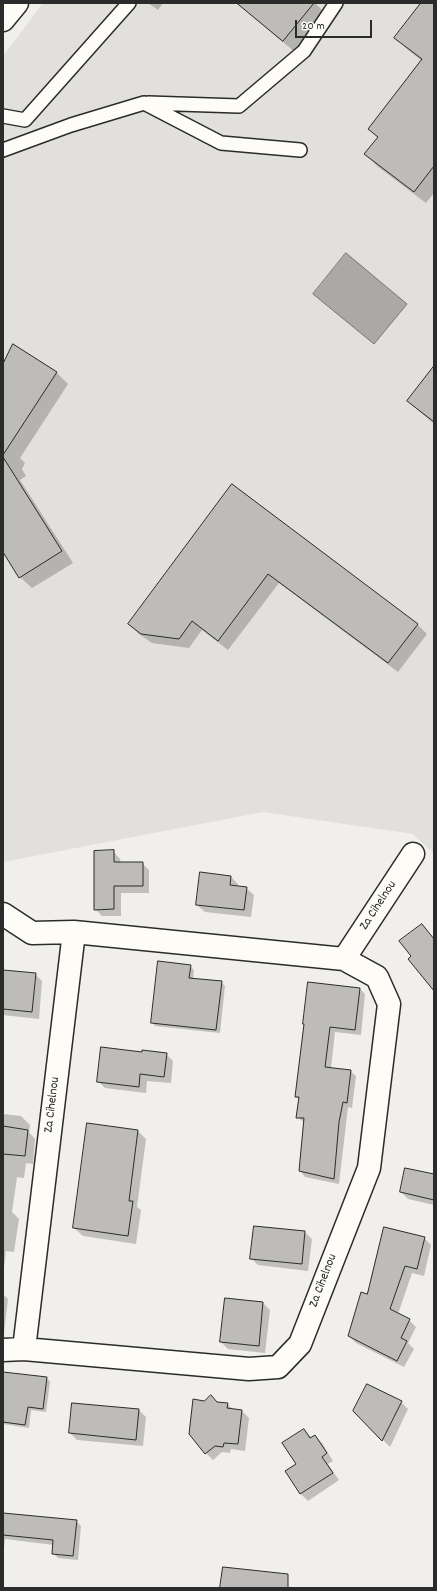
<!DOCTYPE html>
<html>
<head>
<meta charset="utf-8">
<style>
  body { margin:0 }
  #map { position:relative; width:437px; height:1591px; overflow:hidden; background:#f0efeb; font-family:Dekko,sans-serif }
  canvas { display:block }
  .frame { position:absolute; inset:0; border:4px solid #2b2b2b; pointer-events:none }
  .scale { position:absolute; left:295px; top:20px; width:77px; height:18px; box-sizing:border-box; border:2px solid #2b2b2b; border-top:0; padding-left:5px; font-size:12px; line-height:14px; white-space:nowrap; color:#2b2b2b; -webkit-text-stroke:3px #fdfcf7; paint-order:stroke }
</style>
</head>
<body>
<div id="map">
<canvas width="437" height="1591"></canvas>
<div class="frame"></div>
<div class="scale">20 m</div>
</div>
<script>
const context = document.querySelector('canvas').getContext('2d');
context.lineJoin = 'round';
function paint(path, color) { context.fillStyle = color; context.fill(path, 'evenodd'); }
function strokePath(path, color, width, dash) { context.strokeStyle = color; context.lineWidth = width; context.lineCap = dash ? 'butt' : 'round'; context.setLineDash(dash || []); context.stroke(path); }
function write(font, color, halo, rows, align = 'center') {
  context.font = font + ' Dekko,sans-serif'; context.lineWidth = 4; context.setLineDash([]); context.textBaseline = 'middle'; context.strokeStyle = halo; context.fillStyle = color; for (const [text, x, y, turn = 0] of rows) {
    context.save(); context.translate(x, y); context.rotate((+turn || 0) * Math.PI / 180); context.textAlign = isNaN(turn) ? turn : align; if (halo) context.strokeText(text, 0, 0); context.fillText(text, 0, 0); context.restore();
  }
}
paint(new Path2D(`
  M43,3H434V854L413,834L263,812L3,862V56Z`), '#e1e0dc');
const water = new Path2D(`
  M346,253L407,304L374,344L313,294Z`);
paint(water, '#aaa9a7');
strokePath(water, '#777775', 1);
paint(new Path2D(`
  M148,3H163L158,10Z
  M236,3H315L326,14L295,52Z
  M423,3H434V193L426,203L377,166L366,154L378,138L370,129L422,61L407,49L396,38Z
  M14,345L57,373L68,384L20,458L25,463L22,469L26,476L20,480L73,563L32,588L20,577L3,550V365Z
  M434,368V424L408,401Z
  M233,486L417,624L427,634L398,672L279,583L228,650L202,630L189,648L152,643L139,634L129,624Z
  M113,851L120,859L121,863H142L149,870V893H121V916H102L95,909Z
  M231,877L238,884V887L246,888L254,895L251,917L205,912L197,905Z
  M190,966L194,970L193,979L221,982L225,986L220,1033L155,1026L152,1022Z
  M3,971L35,974L42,981L39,1019L3,1015Z
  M360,989L365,994L361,1035L335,1032L331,1068L350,1071L356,1076L352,1108L348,1107L339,1184L305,1177L300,1171L305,1123L297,1117L300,1100L296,1097L305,1025Z
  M143,1053L166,1054L173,1061L171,1083L147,1081L146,1093L105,1088L98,1081Z
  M3,1114L21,1116L30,1125L29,1132L35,1139L33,1164L26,1163L24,1178L17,1177L12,1212L19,1219L14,1252L6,1251L3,1275Z
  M137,1130L146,1139L137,1207L141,1210L136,1244L83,1236L74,1228Z
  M434,1175V1205L408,1199L401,1192Z
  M305,1232L312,1239L308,1271L258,1265L251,1258Z
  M424,1238L431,1245L424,1276L412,1273L398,1314L409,1320L416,1327L408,1343L414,1349L404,1367L356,1343L349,1336L368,1296Z
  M3,1294L8,1299L4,1333H3Z
  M263,1303L270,1310L265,1353L228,1349L221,1342Z
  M3,1373L47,1378L50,1382L46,1412L31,1410L29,1428L3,1424Z
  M211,1396L218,1403L227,1404L234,1410L242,1411L249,1418L245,1451L231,1449L230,1453L222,1452L213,1460L206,1453L204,1402Z
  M401,1402L408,1409L390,1447L354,1411Z
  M139,1410L146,1417L143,1446L77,1440L70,1433Z
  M304,1430L312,1438L315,1436L322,1443L333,1461L328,1464L339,1480L308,1501L301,1494L286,1471L297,1464Z
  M3,1514L76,1521L81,1526L78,1560L58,1558L53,1553L54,1545L5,1539L3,1557Z`), '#0003');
const building = new Path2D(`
  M237,3H314L283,41Z
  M421,3H434V166L414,192L364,154L378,137L368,129L422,59L394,38Z
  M13,344L57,372L3,455V364Z
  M434,366V422L407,401Z
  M3,457L62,551L19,578L3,552Z
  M232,484L418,624L388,663L268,574L218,641L192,621L179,639L141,634L128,624Z
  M114,850V862H143V886H114V909L94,910V851Z
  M200,872L231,876L230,885L247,887L244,910L196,905Z
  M422,924L434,939V991L408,959L411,956L399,941Z
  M158,961L191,965L189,978L222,981L216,1030L151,1023Z
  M3,970L36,973L32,1012L3,1009Z
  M308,982L360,988L355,1030L330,1027L325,1067L351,1070L347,1103L343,1102L339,1122L334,1179L299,1171L304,1118H296L299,1097H295L304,1024H303Z
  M101,1047L142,1052V1050L167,1053L164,1077L140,1074L139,1087L97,1082Z
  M87,1123L138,1130L129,1201H133L128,1236L73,1228Z
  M3,1126L28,1130L25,1156L3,1154Z
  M405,1168L434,1174V1200L400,1192Z
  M254,1226L305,1231L302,1264L250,1259Z
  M384,1227L425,1237L417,1269L405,1266L390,1309L410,1319L401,1338L407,1341L397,1361L348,1336L361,1292L367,1294Z
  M225,1298L263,1302L259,1346L220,1342Z
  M3,1372L47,1377L43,1409L28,1407L25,1425L3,1422Z
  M367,1384L402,1401L382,1441L353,1411Z
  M211,1395L217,1402L228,1403L227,1408L242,1410L238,1444L224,1443L223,1447L215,1446L205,1454L189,1434L193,1399L204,1401Z
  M72,1403L139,1409L136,1440L69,1433Z
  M304,1429L310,1438L315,1435L327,1453L322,1457L333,1473L300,1494L285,1471L296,1464L282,1443Z
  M3,1513L77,1520L73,1556L52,1554L53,1540L3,1535Z
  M223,1567L288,1574V1588H220Z`);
paint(building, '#bdbcb8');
strokePath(building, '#2b2b2b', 1);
const service = new Path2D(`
  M148,103L239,106L304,51L336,3
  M3,116L25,120L129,3
  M3,150L71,125L144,103L221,143L300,150`);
const minor = new Path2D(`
  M3,914L32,933L74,932L344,959L377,977L389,1004L369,1168L300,1344L278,1367L249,1369L24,1349L3,1350
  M344,959L413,854
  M24,1349L74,932`);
const secondary = new Path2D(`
  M3,20L17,3`);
strokePath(service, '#2b2b2b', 16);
strokePath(minor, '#2b2b2b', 25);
strokePath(secondary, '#2b2b2b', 25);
strokePath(service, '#fdfcf7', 13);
strokePath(minor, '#fdfcf7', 22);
strokePath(secondary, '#fdfcf7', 22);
write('13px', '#2b2b2b', '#fdfcf7', [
  ["Za Cihelnou",379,906,-57],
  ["Za Cihelnou",53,1105,-83],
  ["Za Cihelnou",324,1281,-69]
]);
</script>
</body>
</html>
